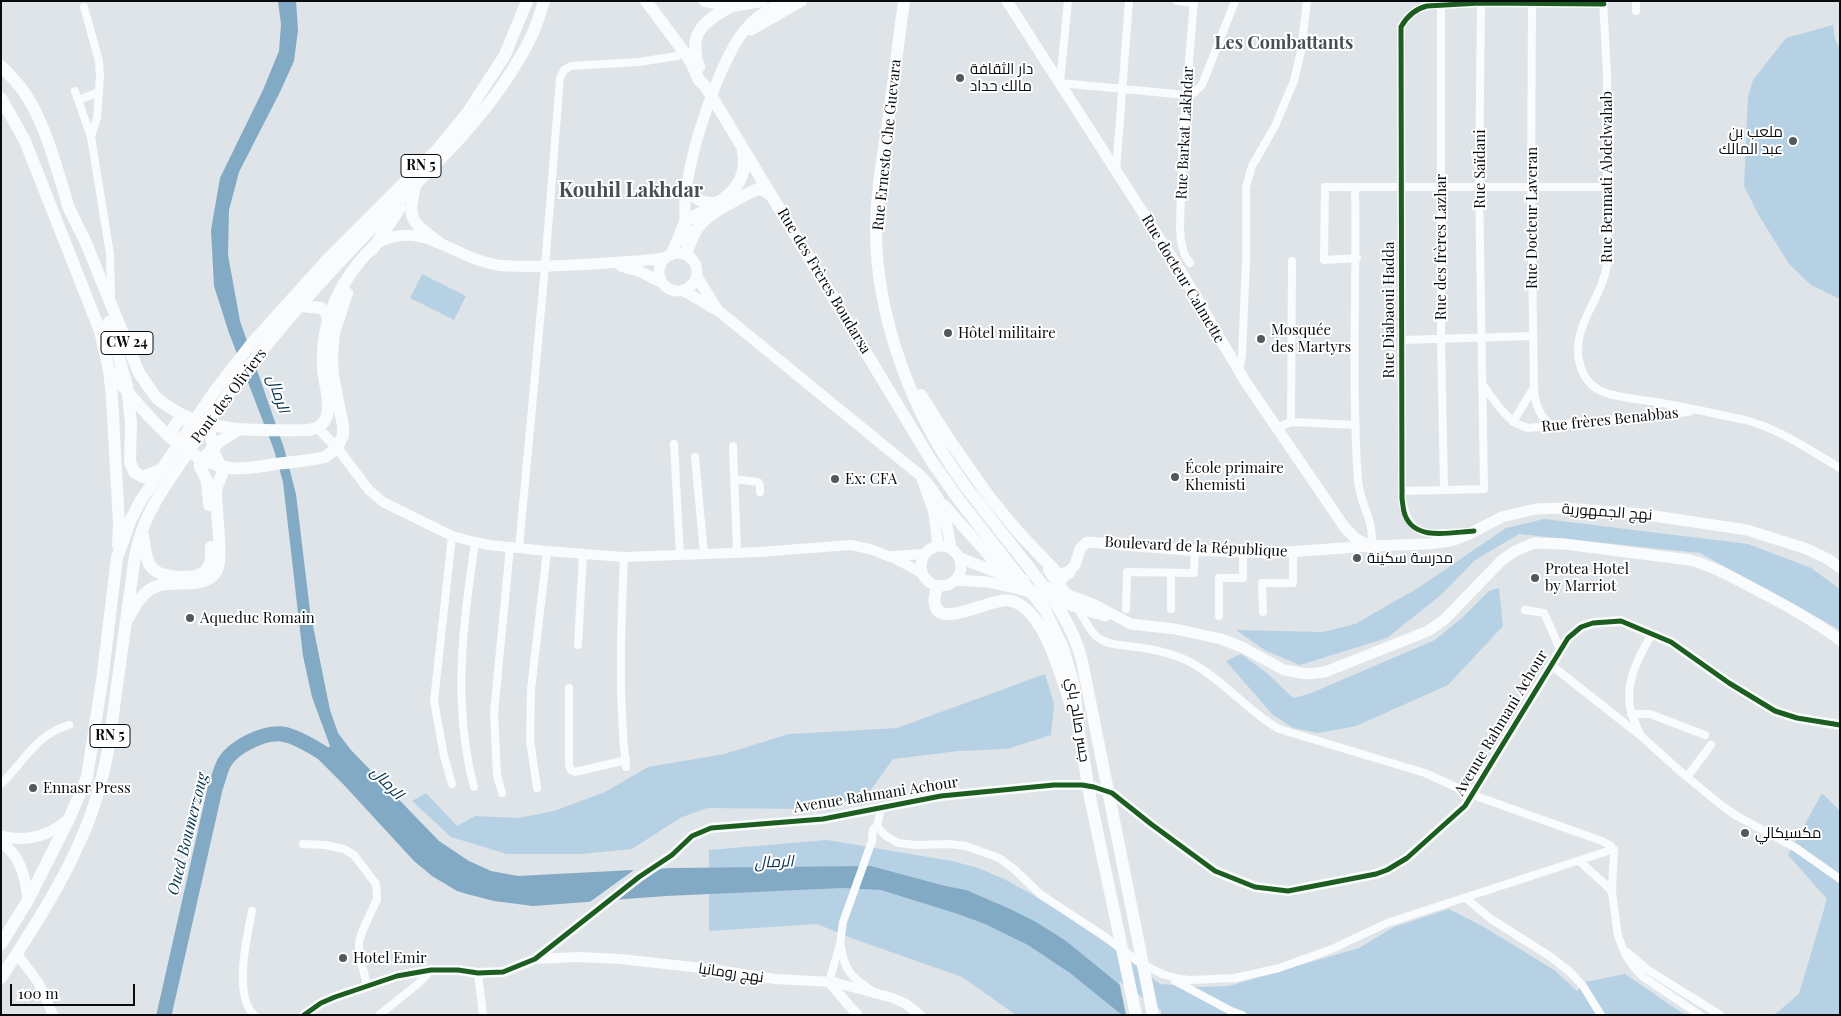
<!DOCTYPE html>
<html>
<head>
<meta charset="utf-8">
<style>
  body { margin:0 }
  #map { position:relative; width:1841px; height:1016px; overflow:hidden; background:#dee4e8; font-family:"Playfair Display",serif }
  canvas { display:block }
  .frame { position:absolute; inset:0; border:2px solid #090c0f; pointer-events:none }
  .scale { position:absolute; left:10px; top:984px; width:125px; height:22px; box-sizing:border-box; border:2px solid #090c0f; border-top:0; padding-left:6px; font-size:15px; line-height:18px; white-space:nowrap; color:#090c0f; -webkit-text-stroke:4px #fff; paint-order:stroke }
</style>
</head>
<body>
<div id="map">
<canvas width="1841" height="1016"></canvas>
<div class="frame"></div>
<div class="scale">100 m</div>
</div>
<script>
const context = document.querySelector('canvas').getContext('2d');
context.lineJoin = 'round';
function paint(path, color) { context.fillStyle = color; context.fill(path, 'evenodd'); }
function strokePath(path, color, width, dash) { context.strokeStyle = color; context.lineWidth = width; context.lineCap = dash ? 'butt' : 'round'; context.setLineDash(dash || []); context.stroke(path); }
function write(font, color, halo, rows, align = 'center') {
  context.font = font + ' "Playfair Display",Cairo,serif'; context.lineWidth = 4; context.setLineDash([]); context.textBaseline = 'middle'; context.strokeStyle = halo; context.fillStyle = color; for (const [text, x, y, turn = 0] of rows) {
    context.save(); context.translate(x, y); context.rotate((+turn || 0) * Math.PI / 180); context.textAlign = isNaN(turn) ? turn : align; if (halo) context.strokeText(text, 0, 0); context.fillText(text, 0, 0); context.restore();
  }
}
paint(new Path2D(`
  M1833,25L1835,39L1840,49V299L1811,285L1789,264L1758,214L1744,186L1748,97L1753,80L1786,38Z
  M422,274L466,296L454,320L410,298Z
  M1544,519L1748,544L1811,568L1840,589V630L1700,553L1519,534L1475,560L1442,594L1387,638L1300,665L1266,651L1236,630L1323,632L1355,624L1418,588L1506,528Z
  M1499,588L1503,626L1448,685L1356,726L1318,733L1293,728L1272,714L1226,661L1241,654L1268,674L1293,698L1309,694L1435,640L1463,617L1489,591Z
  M1045,674L1054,704L1051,735L1007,749L959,751L893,759L865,798L804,809L707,808L680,818L632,849L581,854H507L451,837L412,801L426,793L457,826L475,816L518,818L554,811L605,792L648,767L724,754L789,734L897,728Z
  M1822,793L1840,811V1015H1774L1799,994L1827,899L1788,855Z
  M827,840L952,861L978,868L1004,879L1033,895L1069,918L1109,945L1160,984L1199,987L1229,986L1359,948L1394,927L1449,909L1484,927L1554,970L1577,991L1585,982L1625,974L1685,1015H1016L962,977L851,938L817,924L709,931V850Z`), '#b7d1e4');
paint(new Path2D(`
  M278,1H296L298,30L294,61L280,92L239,172L229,210L228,255L240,321L284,448L296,494L310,611L330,710L338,733L351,750L439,841L469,861L491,871L518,876L671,868L871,866L945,886L966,890L1010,909L1036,922L1066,941L1125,989L1163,1015H1122L1070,973L1028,945L985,924L958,914L881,890L842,888L666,896L533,906L494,901L467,894L457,891L432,876L414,861L344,785L312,753L318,745L325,750L330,746L312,697L303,656L283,482L274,450L229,333L214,286L211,230L220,178L263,90L279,51L281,24Z`), '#82aac4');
paint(new Path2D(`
  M662,866L614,902L587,904L638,867Z
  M1119,981L1161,1010V1015H1126Z`), '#dee4e8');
strokePath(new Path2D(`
  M164,1015L215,789C218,781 220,771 224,763C233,747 263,732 282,734C297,736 318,750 331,758`), '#82aac4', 15);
strokePath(new Path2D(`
  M1068,1L1060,83L1186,95L1194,93L1202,85L1235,1
  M1177,1L1194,3
  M1532,1L1531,186L1534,389C1535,405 1540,418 1553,426
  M1603,1L1607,73V264C1603,295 1578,319 1578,350C1578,366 1585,384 1601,391C1617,398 1638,399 1656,402C1686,407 1716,414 1745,420C1780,429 1809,450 1840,468
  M1636,1V11
  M1441,5V338L1444,490
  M84,7L99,61L100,77L97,118L91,137L110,254L111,296
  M75,91L91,137
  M79,100L99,92
  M1116,171L1129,1
  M1355,187C1357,284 1351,382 1358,480C1359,503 1376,523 1371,546
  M1357,258L1324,260L1325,187H1608
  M1190,263L1185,256L1181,242L1180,226L1183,135L1194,1
  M1402,340L1533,336
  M1239,371L1242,356L1246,263V187L1252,166L1275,126L1294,81L1301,51L1307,1
  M1483,385C1495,401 1507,423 1528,428L1689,412
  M1291,422L1292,261
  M1513,422L1534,387
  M1276,428L1291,422L1356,425
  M674,444L680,555
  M733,446L737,553
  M695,457L704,554
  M734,479L758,482L760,485V492
  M1402,491L1484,489L1479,186L1481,1
  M1467,532C1431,533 1410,542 1402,499L1401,27C1407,16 1415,9 1427,6L1480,3L1604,4
  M519,548L545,267L560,78L564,70L571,66L639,62L677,56
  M624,557C621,627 618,697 626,767
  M1076,606C1083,615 1087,627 1095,635C1107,647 1127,645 1143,648C1162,651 1184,657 1200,668C1229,686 1250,713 1279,729L1425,773L1473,795L1602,841L1611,846L1614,851L1612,892
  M1126,609L1127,572L1194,573L1195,550
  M1171,609V573
  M1525,610L1544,613L1560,649
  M1263,612L1262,583H1293V552
  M1219,616V578H1243V552
  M578,645L583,554
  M1551,665L1641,736L1681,772L1721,805L1735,815L1796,848L1840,879
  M569,688V765L571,770L575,772L626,760
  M1631,714H1650L1705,735
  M1640,734C1637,727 1633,719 1631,712C1624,684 1638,657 1652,634
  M1687,777L1711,745
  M1,784C25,761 35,735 69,725
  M452,784L444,756L434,701L452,536
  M474,787C452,704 463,626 475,542
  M537,788L530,740L531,689L547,551
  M502,793L497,775L494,713L510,547
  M877,827L886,836L898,843L916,845L949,844L966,846L999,858L1014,869L1040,894L1104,936L1139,962L1162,974L1180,979L1191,980L1235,978L1279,968L1332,949L1387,923L1614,849
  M303,844L325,845L344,849L354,855L376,884L377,899L362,932L359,942V953L367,985
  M1579,861L1606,885L1612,892L1618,936L1626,956L1634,967L1643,977L1700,1015
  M1466,898L1491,919L1551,957L1570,972L1583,986L1601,1015
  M252,911C247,937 233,994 254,1015
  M841,946C844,970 851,977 871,990
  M1627,952L1648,970L1720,1015
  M478,973L483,1015
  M1175,981L1231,1011L1242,1015
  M829,982L840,944L843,922L872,841L873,829L877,827L881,808
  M379,1015L419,983L431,970`), '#fafbfc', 8);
strokePath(new Path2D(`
  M318,428L337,448L369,490L383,502L452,536L475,542L489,545L547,551L624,557L759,552L851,545L870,549L896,559L922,573
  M893,556L924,554
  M17,954L38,982L53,1015
  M535,959L578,957L620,959L711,969L775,979L833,982L893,998L906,1004L920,1015
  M829,982L851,1008L858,1015
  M304,1015L321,1003L335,997L397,976L431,970H458L478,973L503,972L535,959L639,877L672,855L692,836L711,828L823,819L941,796L1054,785H1082L1094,787L1112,793L1151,824L1215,871L1255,887L1288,891L1376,874L1387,870L1407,858L1465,806L1568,638L1581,627L1593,623L1621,621L1671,642L1729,683L1775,711L1797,718L1840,725`), '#fafbfc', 10);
strokePath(new Path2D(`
  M1007,1L1183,275L1245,381L1345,528L1356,539L1369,545
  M751,30L802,1
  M686,189C694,200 705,204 718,202
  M377,243C425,219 452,258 497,265C522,268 548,266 573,265C604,263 635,262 665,258
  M659 272a19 19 0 1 1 38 0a19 19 0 1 1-38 0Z
  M671,255L684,223
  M688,256C687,238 684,221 685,203C686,161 720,55 749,25C758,15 771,8 783,1
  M621,266L641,272L661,282
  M697,277L717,309
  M684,291L720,312L921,476
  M944,505L1006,575
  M921 566a20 20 0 1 1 40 0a20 20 0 1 1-40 0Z
  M938,546L934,513L921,476C945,501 945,515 951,548
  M960,558L1007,576L1024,580
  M1062,579L1075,565L1080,549L1087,542L1187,550L1274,553L1371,546L1428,544L1451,541L1469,534L1502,517L1536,509L1564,508L1641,514L1747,530L1807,549L1828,559L1840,568
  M955,580L988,582L1023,590L1105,616
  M1040,585L1093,604L1131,624L1175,629L1221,639L1242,647L1284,670L1307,674L1325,672L1428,631L1444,620L1502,560L1515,551L1534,543L1564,544L1690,560C1712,566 1732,577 1753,588C1783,604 1813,620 1840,640
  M1,836C27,842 47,837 68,820
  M1,843C21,854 26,880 28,900`), '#fafbfc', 11);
strokePath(new Path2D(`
  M646,1L684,52L691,62L699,80L706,87L932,462L959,500L1045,610L1063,648L1074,686L1078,725L1090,797L1136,1015
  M705,1L732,6L762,1
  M904,1C898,44 893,86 887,129C882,162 876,196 876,230C876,316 912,413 963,483C984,511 1007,539 1028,566C1051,596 1073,624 1082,661L1153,1015
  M1,66C9,74 18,83 24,92C46,123 58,174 70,211
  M699,67C687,33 704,21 732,6
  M1,98L25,141L100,331L109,370L112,397L119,524L118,545
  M415,187C406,221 413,222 438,242
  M67,204L86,243L139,373C145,381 150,390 157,398C163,404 172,409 179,413C219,434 264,430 308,430C317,429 325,424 327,415C331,401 324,383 323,369C320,319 342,276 377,243
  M685,221C713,206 751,191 743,152
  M688,249C691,240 694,231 701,224C710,213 744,195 758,189L765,191L772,196
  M372,250L400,208
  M301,306L321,308L327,314L328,321
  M109,322L127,386L131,423L130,462L134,472L143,477L162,469
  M109,370C141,406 179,462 231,468C246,470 261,466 276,464C292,462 309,461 325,457L337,448L343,435V426L333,376L332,355L334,333L347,293
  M921,395L948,438L990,498L1019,533L1058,574L1069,573
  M172,439C171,428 176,420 187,417
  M209,505L207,481L200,467V462L219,442L238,430
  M143,535C145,546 145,560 152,568C161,578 193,580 204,572C212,566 211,556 211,547
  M1049,570L1065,593
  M937,586C936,592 933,599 935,605C941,630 994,595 1012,601C1045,611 1061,677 1071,706
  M129,617C135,604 143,591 157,586C174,579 207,591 217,570C223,558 216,510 216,493C216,485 221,479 223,471L215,455L208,424
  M1,944L28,900L69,819L87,777L102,681L117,558L131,519L141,500L214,392L253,342L327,260L436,151L468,112L505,55L527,1
  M1,978C30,933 60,888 81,839C94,811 102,781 108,751L135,556C137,548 139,539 142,531C153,499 176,471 194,443C244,367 304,298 367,233C428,171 495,113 533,33C537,23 541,12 544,1`), '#fafbfc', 12);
strokePath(new Path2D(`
  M1474,531C1452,532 1415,542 1405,515C1403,510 1403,504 1402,499L1401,27C1407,16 1415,9 1427,6L1480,3L1604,4
  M304,1015L321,1003L335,997L397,976L431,970H458L478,973L503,972L535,959L639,877L672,855L692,836L711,828L823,819L941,796L1054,785H1082L1094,787L1112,793L1151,824L1215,871L1255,887L1288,891L1376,874L1387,870L1407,858L1465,806L1568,638L1581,627L1593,623L1621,621L1671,642L1729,683L1775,711L1797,718L1840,725`), '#1b5e20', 5);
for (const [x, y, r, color] of [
  [960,78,5,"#54585b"],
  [1793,141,5,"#54585b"],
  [948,333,5,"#54585b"],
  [1261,339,5,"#54585b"],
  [1175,477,5,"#54585b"],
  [835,479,5,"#54585b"],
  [1357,558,5,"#54585b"],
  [1535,578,5,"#54585b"],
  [190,618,5,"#54585b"],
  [33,788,5,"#54585b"],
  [1745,833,5,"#54585b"],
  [343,958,5,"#54585b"]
]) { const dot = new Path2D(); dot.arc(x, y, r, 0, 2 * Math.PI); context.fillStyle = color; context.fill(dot); strokePath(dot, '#fff', 2); }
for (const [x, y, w] of [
  [421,166,40],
  [127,343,52],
  [110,736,40]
]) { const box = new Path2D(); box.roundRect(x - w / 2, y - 11.5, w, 23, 4); context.fillStyle = '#fff'; context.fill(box); strokePath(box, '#090c0f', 1); }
write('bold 14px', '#090c0f', null, [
  ["RN 5",421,166],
  ["CW 24",127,343],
  ["RN 5",110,736]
]);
write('15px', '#090c0f', '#fff', [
  ["دار الثقافة",970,69],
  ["مالك حداد",970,86],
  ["ملعب بن",1783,132,"right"],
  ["عبد المالك",1783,149,"right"],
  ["Mosquée",1271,330],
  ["des Martyrs",1271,347],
  ["Hôtel militaire",958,333],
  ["École primaire",1185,468],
  ["Khemisti",1185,485],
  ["Ex: CFA",845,479],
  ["مدرسة سكينة",1367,558],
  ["Protea Hotel",1545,569],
  ["by Marriot",1545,586],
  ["Aqueduc Romain",200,618],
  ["Ennasr Press",43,788],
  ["مكسيكالي",1755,833],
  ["Hotel Emir",353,958]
], 'left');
write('15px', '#090c0f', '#fff', [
  ["Rue Barkat Lakhdar",1185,133,-87],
  ["Rue Ernesto Che Guevara",887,145,-84],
  ["Rue Saïdani",1480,169,-90],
  ["Rue Benmati Abdelwahab",1607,177,-90],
  ["Rue Docteur Laveran",1532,218,-90],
  ["Rue des frères Lazhar",1441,247,-90],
  ["Rue docteur Calmette",1183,279,59],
  ["Rue des Frères Boudarsa",824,281,59],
  ["Rue Diabaoui Hadda",1389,310,-90],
  ["Pont des Oliviers",229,396,-53],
  ["Rue frères Benabbas",1610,420,-6],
  ["نهج الجمهورية",1607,512,4],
  ["Boulevard de la République",1196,547,3],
  ["جسر صالح باي",1078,720,81],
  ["Avenue Rahmani Achour",1501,723,-59],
  ["Avenue Rahmani Achour",876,795,-9],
  ["نهج رومانيا",731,973,8]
]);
write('italic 16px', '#06344d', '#fff', [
  ["الرمال",278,394,71],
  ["الرمال",387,783,46],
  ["Oued Boumerzoug",188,834,-76],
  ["الرمال",774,862,-2]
]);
write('bold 18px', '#474f55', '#fff', [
  ["Les Combattants",1284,43]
]);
write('bold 20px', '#474f55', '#fff', [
  ["Kouhil Lakhdar",631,191]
]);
</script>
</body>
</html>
